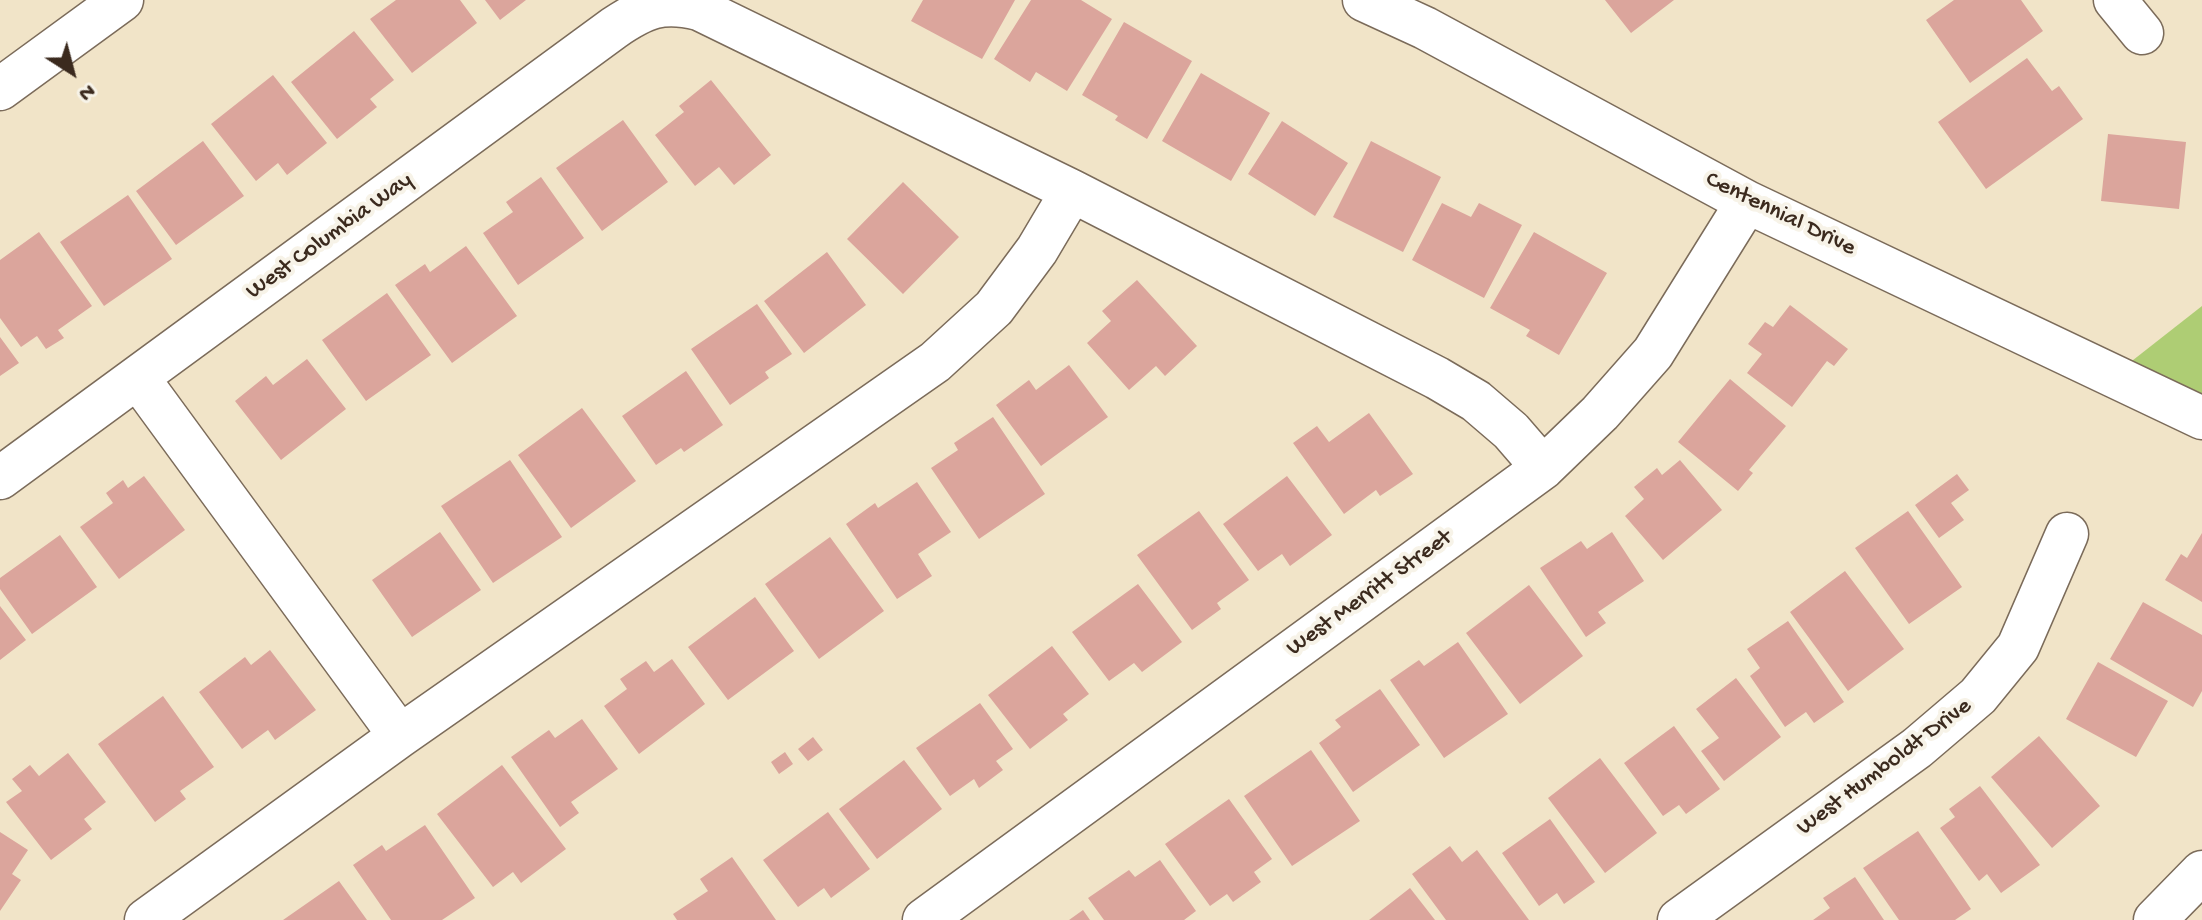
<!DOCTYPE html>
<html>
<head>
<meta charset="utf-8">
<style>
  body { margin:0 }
  #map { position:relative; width:2202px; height:920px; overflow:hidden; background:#f1e4c8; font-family:"Gochi Hand",sans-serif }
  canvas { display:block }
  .north { position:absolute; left:32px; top:32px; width:80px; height:80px; -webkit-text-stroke:6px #f7f3e8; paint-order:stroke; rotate:144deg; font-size:22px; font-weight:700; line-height:32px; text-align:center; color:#3b2a1e }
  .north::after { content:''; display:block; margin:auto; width:28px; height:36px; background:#3b2a1e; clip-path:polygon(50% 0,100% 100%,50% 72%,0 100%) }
</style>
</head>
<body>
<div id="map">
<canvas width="2202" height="920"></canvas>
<div class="north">N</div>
</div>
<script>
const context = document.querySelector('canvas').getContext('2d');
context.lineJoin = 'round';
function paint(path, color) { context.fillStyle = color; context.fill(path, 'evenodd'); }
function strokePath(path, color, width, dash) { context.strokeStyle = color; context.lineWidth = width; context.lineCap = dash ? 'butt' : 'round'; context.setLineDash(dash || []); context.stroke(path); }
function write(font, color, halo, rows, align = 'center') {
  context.font = font + ' "Gochi Hand",sans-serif'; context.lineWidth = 8; context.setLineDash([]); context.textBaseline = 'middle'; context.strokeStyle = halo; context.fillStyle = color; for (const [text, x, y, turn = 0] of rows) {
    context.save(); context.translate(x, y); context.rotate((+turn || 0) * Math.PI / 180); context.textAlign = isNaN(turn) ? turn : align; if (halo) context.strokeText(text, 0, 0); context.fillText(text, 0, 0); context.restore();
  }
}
paint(new Path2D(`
  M2202,306V417L2114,375Z`), '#aecd74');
paint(new Path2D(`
  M396,0H460L477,23L412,73L370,19Z
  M485,0H526L500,20Z
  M923,0H1015L982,59L911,21Z
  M1031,0H1081L1112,19L1067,91L1036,72L1030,82L994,59Z
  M1605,0H1674L1631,33Z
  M1954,0H2021L2043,31L1970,83L1926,20Z
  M1124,22L1192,61L1147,139L1115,120L1118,116L1082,95Z
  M354,31L394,80L370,99L377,107L337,139L291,82Z
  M2027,58L2052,91L2059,86L2083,119L1986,189L1938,122Z
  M1201,73L1270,113L1231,181L1162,141Z
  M273,75L327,143L287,175L278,163L256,181L211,124Z
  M711,80L771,155L734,185L719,167L695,186L655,135L684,112L679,106Z
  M623,120L668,182L602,231L556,168Z
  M1282,121L1348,163L1315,216L1248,174Z
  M2108,134L2186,142L2179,209L2101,201Z
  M203,141L244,196L176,245L136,191Z
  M1371,141L1441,177L1403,252L1333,217Z
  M541,177L584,238L518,285L483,233L513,212L506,202Z
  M903,182L959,237L903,294L847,239Z
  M128,195L172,259L104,306L60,242Z
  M1442,203L1471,217L1479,203L1522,225L1484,298L1412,260Z
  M39,232L92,306L58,330L64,338L46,349L37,336L21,347L0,318V260Z
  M1534,232L1607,273L1559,355L1526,336L1530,330L1490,308Z
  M466,246L517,316L452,363L395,285L425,264L430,272Z
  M827,252L866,305L804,353L764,301Z
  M1137,280L1197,346L1165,376L1156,366L1129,390L1087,343L1111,321L1102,311Z
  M387,293L431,355L366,401L322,340Z
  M757,304L792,354L765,372L769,378L730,405L691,349Z
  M1790,305L1848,349L1834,366L1827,361L1792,407L1747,373L1762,354L1748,344L1765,322L1773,327Z
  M0,337L19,363L0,376Z
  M307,359L346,409L281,460L235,401L266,376L273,385Z
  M1069,365L1108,417L1041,466L996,405L1029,380L1036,390Z
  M686,371L723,425L684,452L681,448L656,465L622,416Z
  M1730,379L1786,426L1749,470L1753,473L1738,491L1678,442Z
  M582,408L636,481L571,528L518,455Z
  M1369,413L1413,474L1380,496L1376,490L1344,514L1293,443L1317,426L1329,442Z
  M993,417L1045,494L979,539L931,468L958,450L954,443Z
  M510,460L562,537L493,583L441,506Z
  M1680,460L1722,510L1663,560L1625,516L1644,499L1634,487L1657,468L1662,475Z
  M1957,474L1969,490L1951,503L1964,520L1939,538L1915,505Z
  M144,476L185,530L119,579L80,527L113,503L106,493L123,480L128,488Z
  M1287,476L1332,535L1290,566L1282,554L1258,571L1223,524Z
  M917,482L951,532L918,554L932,576L897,599L846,524L875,503L878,508Z
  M1199,511L1249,580L1217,603L1221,609L1192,630L1137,555Z
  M1908,511L1962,587L1909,624L1855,548Z
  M440,532L481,590L412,637L372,580Z
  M1612,532L1644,581L1598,612L1606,623L1586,637L1540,568L1581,541L1587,549Z
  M2202,533V602L2165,580L2181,554L2187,558Z
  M60,535L97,587L32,634L0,589V578Z
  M830,537L884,611L819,659L765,584Z
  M1845,571L1904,649L1848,691L1790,612Z
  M1138,584L1182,642L1142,672L1134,663L1109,681L1072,632Z
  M1529,585L1583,656L1520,704L1466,633Z
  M755,597L794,651L728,700L688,647Z
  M2143,602L2202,635V691L2193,707L2110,659Z
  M0,606L26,640L0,660Z
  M1788,621L1844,702L1814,723L1806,712L1785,727L1750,676L1760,668L1747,649Z
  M1458,642L1508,714L1444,758L1390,680L1419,660L1424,666Z
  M1052,646L1089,694L1063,714L1068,720L1030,749L988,695Z
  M270,650L316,710L275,740L268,730L242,749L199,692L245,657L251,665Z
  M672,659L705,704L639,754L604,706L627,689L620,679L646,661L654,672Z
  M2098,662L2168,701L2136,757L2066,719Z
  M1736,678L1781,737L1724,781L1701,751L1719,738L1696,709Z
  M1380,689L1420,745L1353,792L1319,743L1341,727L1335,720Z
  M163,696L214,767L180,791L186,799L155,822L98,744Z
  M980,703L1013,749L996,761L1003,770L979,788L974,779L950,796L916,748Z
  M582,719L618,769L571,802L579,813L560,827L511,757L549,730L555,738Z
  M1674,726L1720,789L1686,814L1679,805L1663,816L1624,763Z
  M2039,736L2100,806L2052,848L1991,777Z
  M813,737L823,750L808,761L798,749Z
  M1311,750L1360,821L1292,866L1244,796Z
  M785,752L793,764L779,774L771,762Z
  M68,753L106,802L84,819L92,829L51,860L6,802L22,791L12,779L30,765L39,776Z
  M1600,758L1657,833L1605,873L1548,798Z
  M904,760L942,809L877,859L839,809Z
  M502,765L566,849L521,883L513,872L493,887L437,814Z
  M1980,786L2040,865L2001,893L1987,874L1979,881L1940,828L1955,817L1949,809Z
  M1229,799L1272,859L1254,872L1261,882L1233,902L1227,894L1210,906L1165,844Z
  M828,812L870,869L831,898L824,888L798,907L763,860Z
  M1550,819L1595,882L1564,904L1557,893L1539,906L1502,853Z
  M425,825L475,898L442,920H391L353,865L382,845L386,851Z
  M1918,831L1971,909L1955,920H1899L1863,868Z
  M0,832L28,850L12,874L21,880L0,911Z
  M1450,846L1462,862L1477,850L1529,920H1446L1412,874Z
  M732,857L776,920H677L673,914L708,891L700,879Z
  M1160,860L1196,911L1184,920H1104L1088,898L1129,870L1135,877Z
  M1855,877L1884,920H1813L1830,908L1823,898Z
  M339,881L367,920H283Z
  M1410,888L1435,920H1369Z
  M1083,910L1090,920H1069Z`), '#dba59c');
const minor = new Path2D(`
  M1364,0L1425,28L1747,202L2202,418
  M2115,0L2142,33
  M0,89L122,0
  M138,378L400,736
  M0,478L614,28C645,7 662,0 699,9L1072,191L1437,378L1476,401L1511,431L1543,468
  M146,920L400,736L935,362L994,308L1037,250L1072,191
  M924,920L1543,468L1600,413L1653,353L1747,202
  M1679,920L1917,748L1978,696L2018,647L2067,534
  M2155,920L2202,872`);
strokePath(minor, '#7b6b5a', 45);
strokePath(minor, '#fff', 42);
write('24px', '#3b2a1e', '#f7f3e8', [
  ["Centennial Drive",1780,215,26],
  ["West Columbia Way",330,237,-36],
  ["West Merritt Street",1370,594,-36],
  ["West Humboldt Drive",1885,768,-37]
]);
</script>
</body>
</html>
